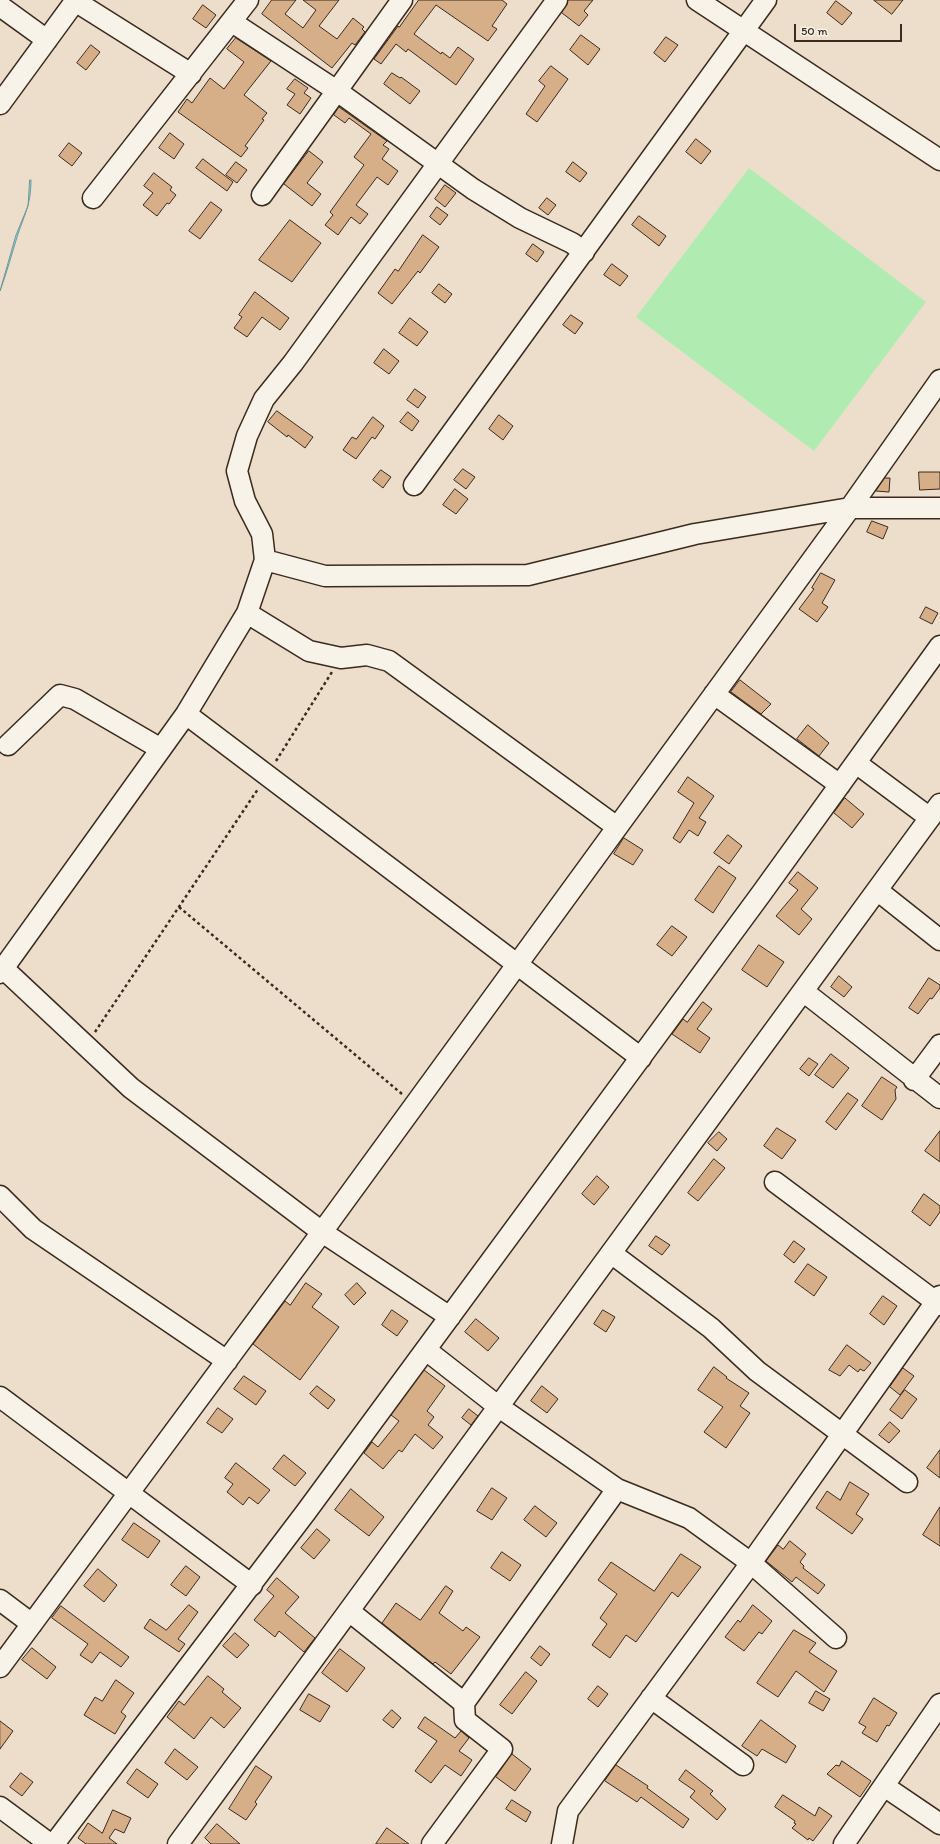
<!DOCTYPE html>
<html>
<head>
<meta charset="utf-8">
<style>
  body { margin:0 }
  #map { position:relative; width:940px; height:1844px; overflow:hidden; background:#eddecb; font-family:Itim,sans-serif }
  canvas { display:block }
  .scale { position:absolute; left:794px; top:24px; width:108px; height:18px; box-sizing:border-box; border:2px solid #3b2a1e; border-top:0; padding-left:5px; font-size:12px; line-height:14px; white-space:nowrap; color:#3b2a1e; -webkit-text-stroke:3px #f7f3e8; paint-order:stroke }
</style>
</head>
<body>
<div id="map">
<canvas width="940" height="1844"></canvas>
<div class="scale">50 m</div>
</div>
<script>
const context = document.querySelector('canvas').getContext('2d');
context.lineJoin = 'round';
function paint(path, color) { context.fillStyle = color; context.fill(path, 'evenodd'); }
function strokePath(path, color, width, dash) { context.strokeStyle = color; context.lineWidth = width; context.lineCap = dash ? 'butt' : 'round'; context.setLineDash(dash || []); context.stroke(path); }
paint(new Path2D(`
  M749,168L926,302L814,451L636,317Z`), '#b0ecb2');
const water = new Path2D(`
  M30,180H31C31,204 25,213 18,234C12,253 7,272 0,291L16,235L28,206Z`);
paint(water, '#8fe0e8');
strokePath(water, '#6d9797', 1);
const building = new Path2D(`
  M272,0H296L285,14L303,28L316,10L303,0H339L319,26L337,39L353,18L364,27L362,29L365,32L355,45L352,43L332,68L262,14Z
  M419,0H502L507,4L492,26L497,29L488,41L436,5L414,34L441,54L442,52L450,58L458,47L474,59L456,85L408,49L406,52L396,44L381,64L374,59L398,26L399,27Z
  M568,0H593L584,11L588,15L579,26L562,13Z
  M874,0H903L892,14Z
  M836,1L852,13L842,25L827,13Z
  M203,5L216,15L206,28L193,19Z
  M581,35L600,49L588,65L570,50Z
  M666,37L678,45L665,62L654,53Z
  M236,38L271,61L244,95L267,113L262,119L264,120L245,146L248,148L241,157L178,112L187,99L192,103L210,78L224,89L244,62L227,49Z
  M91,45L100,52L86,70L77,63Z
  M551,66L568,79L537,122L526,114L545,86L539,81Z
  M392,73L400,78L401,77L420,91L410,104L384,84Z
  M295,79L308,88L304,93L311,98L300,114L287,105L295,94L287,89Z
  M339,107L387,141L383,145L389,149L382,159L398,171L388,185L377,177L356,205L368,214L360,224L351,217L338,235L325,225L333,215L330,212L364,165L354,157L371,134L349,118L345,123L334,115Z
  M170,133L184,144L174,159L159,148Z
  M696,139L711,151L701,164L686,152Z
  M69,143L82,153L72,166L59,156Z
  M309,151L323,162L307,183L321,194L312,206L284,184Z
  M203,159L233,182L227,191L196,168Z
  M236,162L247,170L237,183L226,175Z
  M573,162L587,173L580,182L566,172Z
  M154,173L172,187L170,190L176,195L169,204L167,203L157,216L143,205L153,193L144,186Z
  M445,185L456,193L445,207L435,199Z
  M547,198L556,205L548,215L539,208Z
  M211,202L222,210L200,239L189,231Z
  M437,207L448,215L440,225L430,217Z
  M639,216L666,236L659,246L632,225Z
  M290,220L321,243L292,282L259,260Z
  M423,235L439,247L420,273L418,271L392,304L378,293L395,269L398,271Z
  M533,244L544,252L537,262L526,254Z
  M612,264L628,276L620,286L604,275Z
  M439,284L452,294L445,303L432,293Z
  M255,292L289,318L280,330L262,317L247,337L234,328L242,317L239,315Z
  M571,315L583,323L575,334L563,325Z
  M410,318L428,332L417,346L399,333Z
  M384,349L399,361L389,374L374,363Z
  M415,389L426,397L418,408L407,400Z
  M277,411L313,437L305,448L288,435L287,437L268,422Z
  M408,412L419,421L412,431L400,422Z
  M499,415L513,426L503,440L489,429Z
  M373,417L384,426L375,439L372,437L356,459L343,450L352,437L356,439Z
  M463,469L475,477L466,489L454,480Z
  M381,470L391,477L383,488L373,480Z
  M919,472H940V489L920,490Z
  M885,478H890L889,492L876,491Z
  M455,489L468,499L456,514L443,505Z
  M872,521L888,527L883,539L867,532Z
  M821,573L835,580L822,603L828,607L817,622L799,609L814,589L812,588Z
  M926,607L938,613L932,624L920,618Z
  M740,680L771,704L761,714L731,692Z
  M808,725L829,743L819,756L797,739Z
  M688,777L714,796L699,818L706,822L698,836L689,830L680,843L673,838L694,803L678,792Z
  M845,798L864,814L852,828L834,813Z
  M728,835L742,846L729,864L714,853Z
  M624,838L643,850L633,865L614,854Z
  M719,866L736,878L713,913L695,900Z
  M798,872L818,888L801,909L812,919L799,935L776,916L798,890L789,883Z
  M672,926L687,937L672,956L657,945Z
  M759,945L784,962L767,987L742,970Z
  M839,976L852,987L844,997L831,987Z
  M929,978L940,985V988L932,999L930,998L918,1014L909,1008Z
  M703,1002L712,1009L697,1029L710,1038L700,1053L672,1034L683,1019L687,1022Z
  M831,1054L849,1068L833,1088L815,1075Z
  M809,1058L818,1064L809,1076L800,1069Z
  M882,1077L897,1087L895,1090L896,1099L882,1120L862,1106Z
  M848,1093L858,1100L836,1130L826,1122Z
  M777,1128L796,1140L782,1159L764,1146Z
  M940,1131V1162L925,1151Z
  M719,1132L727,1139L717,1151L708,1143Z
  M714,1159L725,1168L698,1201L688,1193Z
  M597,1176L609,1187L594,1205L582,1194Z
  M924,1194L940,1206V1212L930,1226L912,1212Z
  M656,1236L670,1245L662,1255L649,1246Z
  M794,1241L805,1249L794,1263L784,1255Z
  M808,1264L827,1277L814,1296L795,1282Z
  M306,1283L322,1294L312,1307L339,1327L300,1380L253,1344L285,1301L290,1305Z
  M357,1283L366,1293L354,1305L345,1295Z
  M883,1296L897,1306L884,1325L870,1314Z
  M392,1310L408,1321L397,1336L382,1325Z
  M603,1310L615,1317L606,1332L594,1324Z
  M476,1319L499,1338L488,1351L465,1332Z
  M847,1345L871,1363L864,1371L860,1369L858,1372L849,1365L840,1376L829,1370Z
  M714,1367L727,1377L726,1378L749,1393L740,1406L750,1413L726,1448L704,1432L723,1407L698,1390Z
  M903,1368L914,1376L900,1395L890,1387Z
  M424,1370L445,1386L427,1411L434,1417L428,1425L443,1437L433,1449L415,1434L402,1452L399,1450L383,1469L364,1453L372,1442L378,1447L399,1421L391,1415Z
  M244,1376L266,1391L256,1405L234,1389Z
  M317,1386L335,1400L328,1409L310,1394Z
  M542,1386L558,1399L547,1413L531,1401Z
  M905,1390L917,1399L902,1419L890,1410Z
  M218,1408L233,1419L222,1433L207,1423Z
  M469,1409L478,1416L471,1425L462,1418Z
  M890,1422L900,1431L889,1443L879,1435Z
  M940,1450V1478L927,1468Z
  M284,1455L306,1473L295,1486L273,1469Z
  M236,1463L270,1490L258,1504L249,1497L243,1505L227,1492L233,1484L225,1478Z
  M850,1482L869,1494L856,1514L863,1519L852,1534L816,1508L827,1491L840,1500Z
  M492,1488L507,1498L492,1520L477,1511Z
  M351,1489L384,1517L369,1536L335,1510Z
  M535,1506L557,1523L546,1537L524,1520Z
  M940,1507V1546L923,1535Z
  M134,1523L160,1541L148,1558L122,1540Z
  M317,1529L330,1540L314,1559L301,1548Z
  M790,1541L806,1554L800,1562L804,1566L803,1568L825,1585L818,1594L796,1577L792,1582L766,1561L778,1545L783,1549Z
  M502,1552L521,1565L510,1581L491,1568Z
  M681,1554L701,1567L678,1597L672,1592L636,1642L626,1635L610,1658L592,1645L607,1624L600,1618L617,1594L598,1580L611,1562L654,1591Z
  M186,1566L200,1577L186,1596L171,1585Z
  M98,1569L117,1585L104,1602L84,1586Z
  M277,1578L299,1597L285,1613L315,1638L304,1652L279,1631L275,1637L254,1620L274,1596L267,1590Z
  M446,1586L453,1591L439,1613L463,1631L466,1627L480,1637L451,1674L435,1662L433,1664L382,1623L396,1603L420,1620Z
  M189,1605L198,1612L178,1639L185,1644L179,1652L144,1628L150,1619L166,1630Z
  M753,1605L772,1621L762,1634L759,1632L744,1651L725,1637L738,1620L740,1622Z
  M61,1606L129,1657L121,1667L100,1652L92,1663L80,1655L88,1644L52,1618Z
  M794,1630L816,1643L809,1652L837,1671L824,1692L796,1671L778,1697L757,1683Z
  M235,1633L249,1645L237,1658L223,1646Z
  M540,1646L550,1654L541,1666L531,1658Z
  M32,1648L56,1667L47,1679L22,1660Z
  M340,1649L365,1668L347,1692L322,1673Z
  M526,1672L537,1681L512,1714L500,1705Z
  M208,1676L224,1689L222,1692L241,1708L224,1728L211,1717L194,1739L167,1717L179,1701L184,1705Z
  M116,1680L134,1693L121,1712L126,1716L115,1734L84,1715L95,1697L102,1701Z
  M598,1686L608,1694L598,1707L588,1699Z
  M816,1691L830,1699L823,1711L809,1703Z
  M309,1694L330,1706L320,1722L300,1710Z
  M874,1698L897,1713L889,1726L887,1725L877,1742L862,1733L866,1727L859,1723Z
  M392,1710L401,1718L393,1728L383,1720Z
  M425,1717L455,1738L461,1731L469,1738L459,1751L472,1760L461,1776L445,1765L431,1783L415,1771L437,1741L418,1728Z
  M761,1720L796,1746L786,1763L762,1749L757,1756L742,1746Z
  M0,1721L13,1731L0,1749Z
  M175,1749L198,1767L187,1780L165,1763Z
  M512,1754L531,1769L515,1791L496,1777Z
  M842,1761L871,1781L860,1797L827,1774L836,1765L839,1766Z
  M616,1765L648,1786L647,1788L689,1819L683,1828L641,1797L637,1802L605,1781Z
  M256,1766L272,1777L255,1802L257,1804L246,1820L229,1809Z
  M137,1769L158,1784L148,1798L127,1783Z
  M686,1770L713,1791L710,1794L726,1809L717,1820L690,1797L695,1791L679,1780Z
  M21,1773L33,1782L22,1796L10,1787Z
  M783,1795L815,1816L819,1807L832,1816L813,1841L809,1838L808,1840L792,1828L796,1824L794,1823L795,1821L775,1807Z
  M512,1800L531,1812L526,1822L506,1809Z
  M113,1810L131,1818L124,1833L115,1829L109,1838L117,1844H86L78,1838L88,1823L102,1833Z
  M217,1824L223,1829L240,1844H211L205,1838Z
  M387,1828L409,1844H376Z`);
paint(building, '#d6ae87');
strokePath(building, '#3b2a1e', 1);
const minor = new Path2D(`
  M697,0L940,160
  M75,1L191,74
  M0,6L47,40
  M232,22L337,91L473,189L520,218L572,243L584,252
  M0,104L76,0
  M262,195L402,0
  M93,198L248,0
  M414,485L766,0
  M265,560L325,576L528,575L695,534L850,508H940
  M247,613L309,651L341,658L367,655L389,661L617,827
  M714,694L840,785
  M186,714L641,1058
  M8,745L60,695L75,699L161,749
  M856,763L930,818
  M877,890L940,940
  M4,969L131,1088L322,1232L450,1317
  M0,973L186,714L247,613L265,560L262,534L245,501L237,471L247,436L264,399L293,363L557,0
  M803,991L940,1098
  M914,1080L940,1045
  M775,1182L940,1305
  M0,1196L33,1229L227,1361
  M611,1253L711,1328L757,1371L907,1482
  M426,1350L499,1407L617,1489L464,1703L465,1720L502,1749L432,1844
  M0,1397L252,1585
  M617,1489L689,1518L751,1563L836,1638
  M0,1600L32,1624
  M349,1611L464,1703
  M0,1667L322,1232L850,508L940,380
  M651,1698L743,1765
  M884,1786L940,1824
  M0,1807L50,1844
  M54,1844L306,1512L761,894L940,646
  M178,1844L940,804
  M562,1844L568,1811L751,1563L940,1296
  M844,1844L940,1704`);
strokePath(minor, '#3b2a1e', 23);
strokePath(new Path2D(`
  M276,761L332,672
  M179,907L402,1094
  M95,1032L258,789`), '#3b2a1e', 2.5, [3, 3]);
strokePath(minor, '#f7f3e8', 20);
</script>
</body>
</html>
